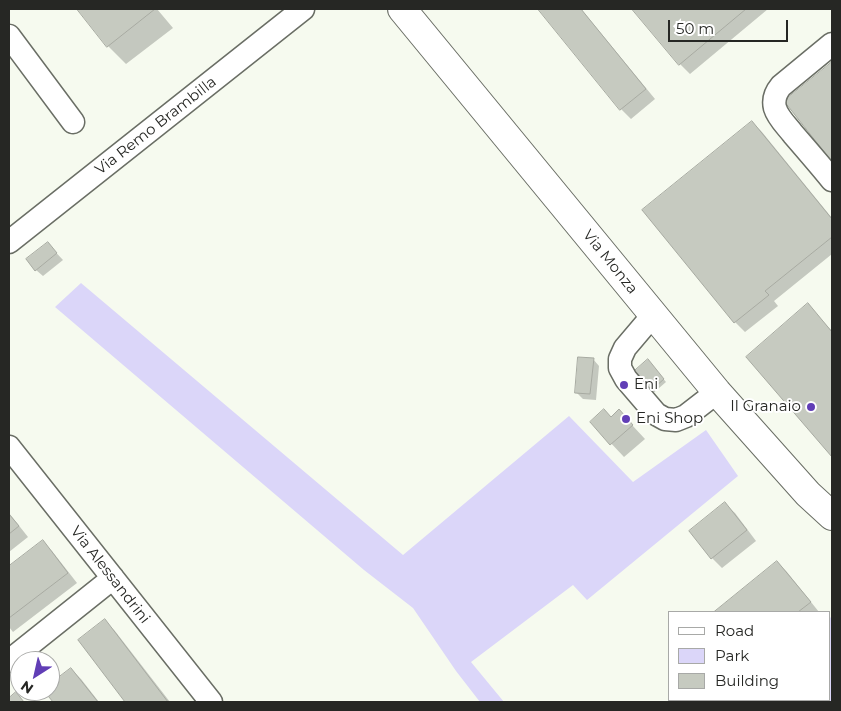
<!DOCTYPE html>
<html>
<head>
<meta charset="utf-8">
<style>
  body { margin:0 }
  #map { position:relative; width:841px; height:711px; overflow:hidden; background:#f6faef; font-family:Montserrat,sans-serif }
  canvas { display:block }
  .frame { position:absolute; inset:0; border:10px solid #262724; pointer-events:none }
  .legend { position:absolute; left:668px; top:611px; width:162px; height:90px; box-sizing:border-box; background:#fff; border:1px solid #a8a9a7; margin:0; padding:6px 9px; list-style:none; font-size:15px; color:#262724 }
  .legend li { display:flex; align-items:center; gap:10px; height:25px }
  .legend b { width:25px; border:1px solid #a8a9a7 }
  .north { position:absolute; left:10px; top:651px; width:50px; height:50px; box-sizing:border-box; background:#fff; border:1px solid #a8a9a7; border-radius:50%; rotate:215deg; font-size:14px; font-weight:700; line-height:20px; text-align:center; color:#262724 }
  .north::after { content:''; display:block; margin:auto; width:18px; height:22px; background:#613eb6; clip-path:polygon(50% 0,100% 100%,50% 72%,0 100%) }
  .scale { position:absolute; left:668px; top:20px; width:120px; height:22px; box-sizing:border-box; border:2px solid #262724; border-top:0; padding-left:6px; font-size:15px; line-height:18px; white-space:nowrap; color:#262724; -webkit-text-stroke:4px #fff; paint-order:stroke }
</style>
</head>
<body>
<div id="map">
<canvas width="841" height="711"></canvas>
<div class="frame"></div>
<ul class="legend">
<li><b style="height:6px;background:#fff"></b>Road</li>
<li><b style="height:14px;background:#dbd6f9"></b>Park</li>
<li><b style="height:14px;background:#c6cac0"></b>Building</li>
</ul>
<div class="north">N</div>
<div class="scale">50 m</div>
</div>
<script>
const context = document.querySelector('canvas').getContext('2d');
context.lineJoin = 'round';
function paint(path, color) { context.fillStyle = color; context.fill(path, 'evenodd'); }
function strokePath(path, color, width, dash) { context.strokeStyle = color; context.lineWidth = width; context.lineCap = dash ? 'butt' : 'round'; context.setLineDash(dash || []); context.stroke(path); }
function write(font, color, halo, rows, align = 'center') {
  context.font = font + ' Montserrat,sans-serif'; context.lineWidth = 4; context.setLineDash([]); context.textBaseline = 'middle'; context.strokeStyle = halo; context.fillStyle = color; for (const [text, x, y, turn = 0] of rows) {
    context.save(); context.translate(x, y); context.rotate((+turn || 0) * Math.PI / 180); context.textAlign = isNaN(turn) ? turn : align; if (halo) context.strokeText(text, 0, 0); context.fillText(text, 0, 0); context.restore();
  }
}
paint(new Path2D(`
  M81,283L403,555L569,416L633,482L706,430L738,476L587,600L573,585L471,662L504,702H480L456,671L413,608L364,570L55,307Z
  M832,616V702H728L731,700H830V618Z`), '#dbd6f9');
paint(new Path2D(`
  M78,9H157L173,28L126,64L108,46Z
  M539,9H581L655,99L631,119L621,109Z
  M634,9H768L690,74L680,64Z
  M832,64V160L785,101Z
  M752,122L762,132L832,218V254L774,301L778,306L745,332L735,322L644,210Z
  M48,244L63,260L43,276L36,270Z
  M808,305L832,331V455L748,357Z
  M593,359L599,366L596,400L583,399L576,392Z
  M648,361L666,382L651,395L633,374Z
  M619,411L645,439L624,457L591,422L611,418Z
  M725,504L735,513L756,541L722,568L712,558Z
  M9,513L28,537L9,552Z
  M43,542L52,551L77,583L13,632L9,627V568Z
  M777,562L787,572L819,612H716Z
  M105,621L115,631L170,702H127L80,641Z
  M71,669L81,679L99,702H55L46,691H50V686Z`), '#0003');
const building = new Path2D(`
  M77,9H155L107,47Z
  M538,9H581L646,89L620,110Z
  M632,9H746L679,65Z
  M832,62V162L784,101Z
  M752,121L832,219V237L765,291L769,295L734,323L642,210Z
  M48,242L57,253L35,271L26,259Z
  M808,303L832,332V457L746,357Z
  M578,357L594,358L590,394L575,393Z
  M648,359L664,379L648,393L631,374Z
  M604,409L611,417L619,409L633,425L610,445L590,422Z
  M725,502L747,530L711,559L689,531Z
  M9,514L19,526L9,534Z
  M43,540L68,573L9,618V566Z
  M777,561L811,602L798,612H714Z
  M105,619L168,702H125L78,640Z
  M71,668L98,702H53L44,691H50V684Z
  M16,692L24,702H9V698Z`);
paint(building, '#c6cac0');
strokePath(building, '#a7aaa1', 1);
const minor = new Path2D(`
  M9,36L73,122
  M832,44L781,86C776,92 773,100 775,108C778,118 787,126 793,134C806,149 819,164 832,180
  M9,242L303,9
  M653,315L625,348L620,359V368L626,379L656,414L665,419L676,420L686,416L717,392
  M9,447L211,702
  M9,661L113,578`);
const major = new Path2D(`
  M402,9L717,392L808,494L832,516`);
strokePath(minor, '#6a6e65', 25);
strokePath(major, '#6a6e65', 30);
strokePath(minor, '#fff', 22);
strokePath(major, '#fff', 28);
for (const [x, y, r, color] of [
  [624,385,5,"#613eb6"],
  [811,407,5,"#613eb6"],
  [626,419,5,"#613eb6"]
]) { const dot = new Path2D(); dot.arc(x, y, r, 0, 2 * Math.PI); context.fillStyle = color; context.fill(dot); strokePath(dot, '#fff', 2); }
write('15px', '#262724', '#fff', [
  ["Via Remo Brambilla",156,126,-38],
  ["Via Monza",610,262,51],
  ["Via Alessandrini",110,575,52]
]);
write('15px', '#262724', '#fff', [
  ["Eni",634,385],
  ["Il Granaio",801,407,"right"],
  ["Eni Shop",636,419]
], 'left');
</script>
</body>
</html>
